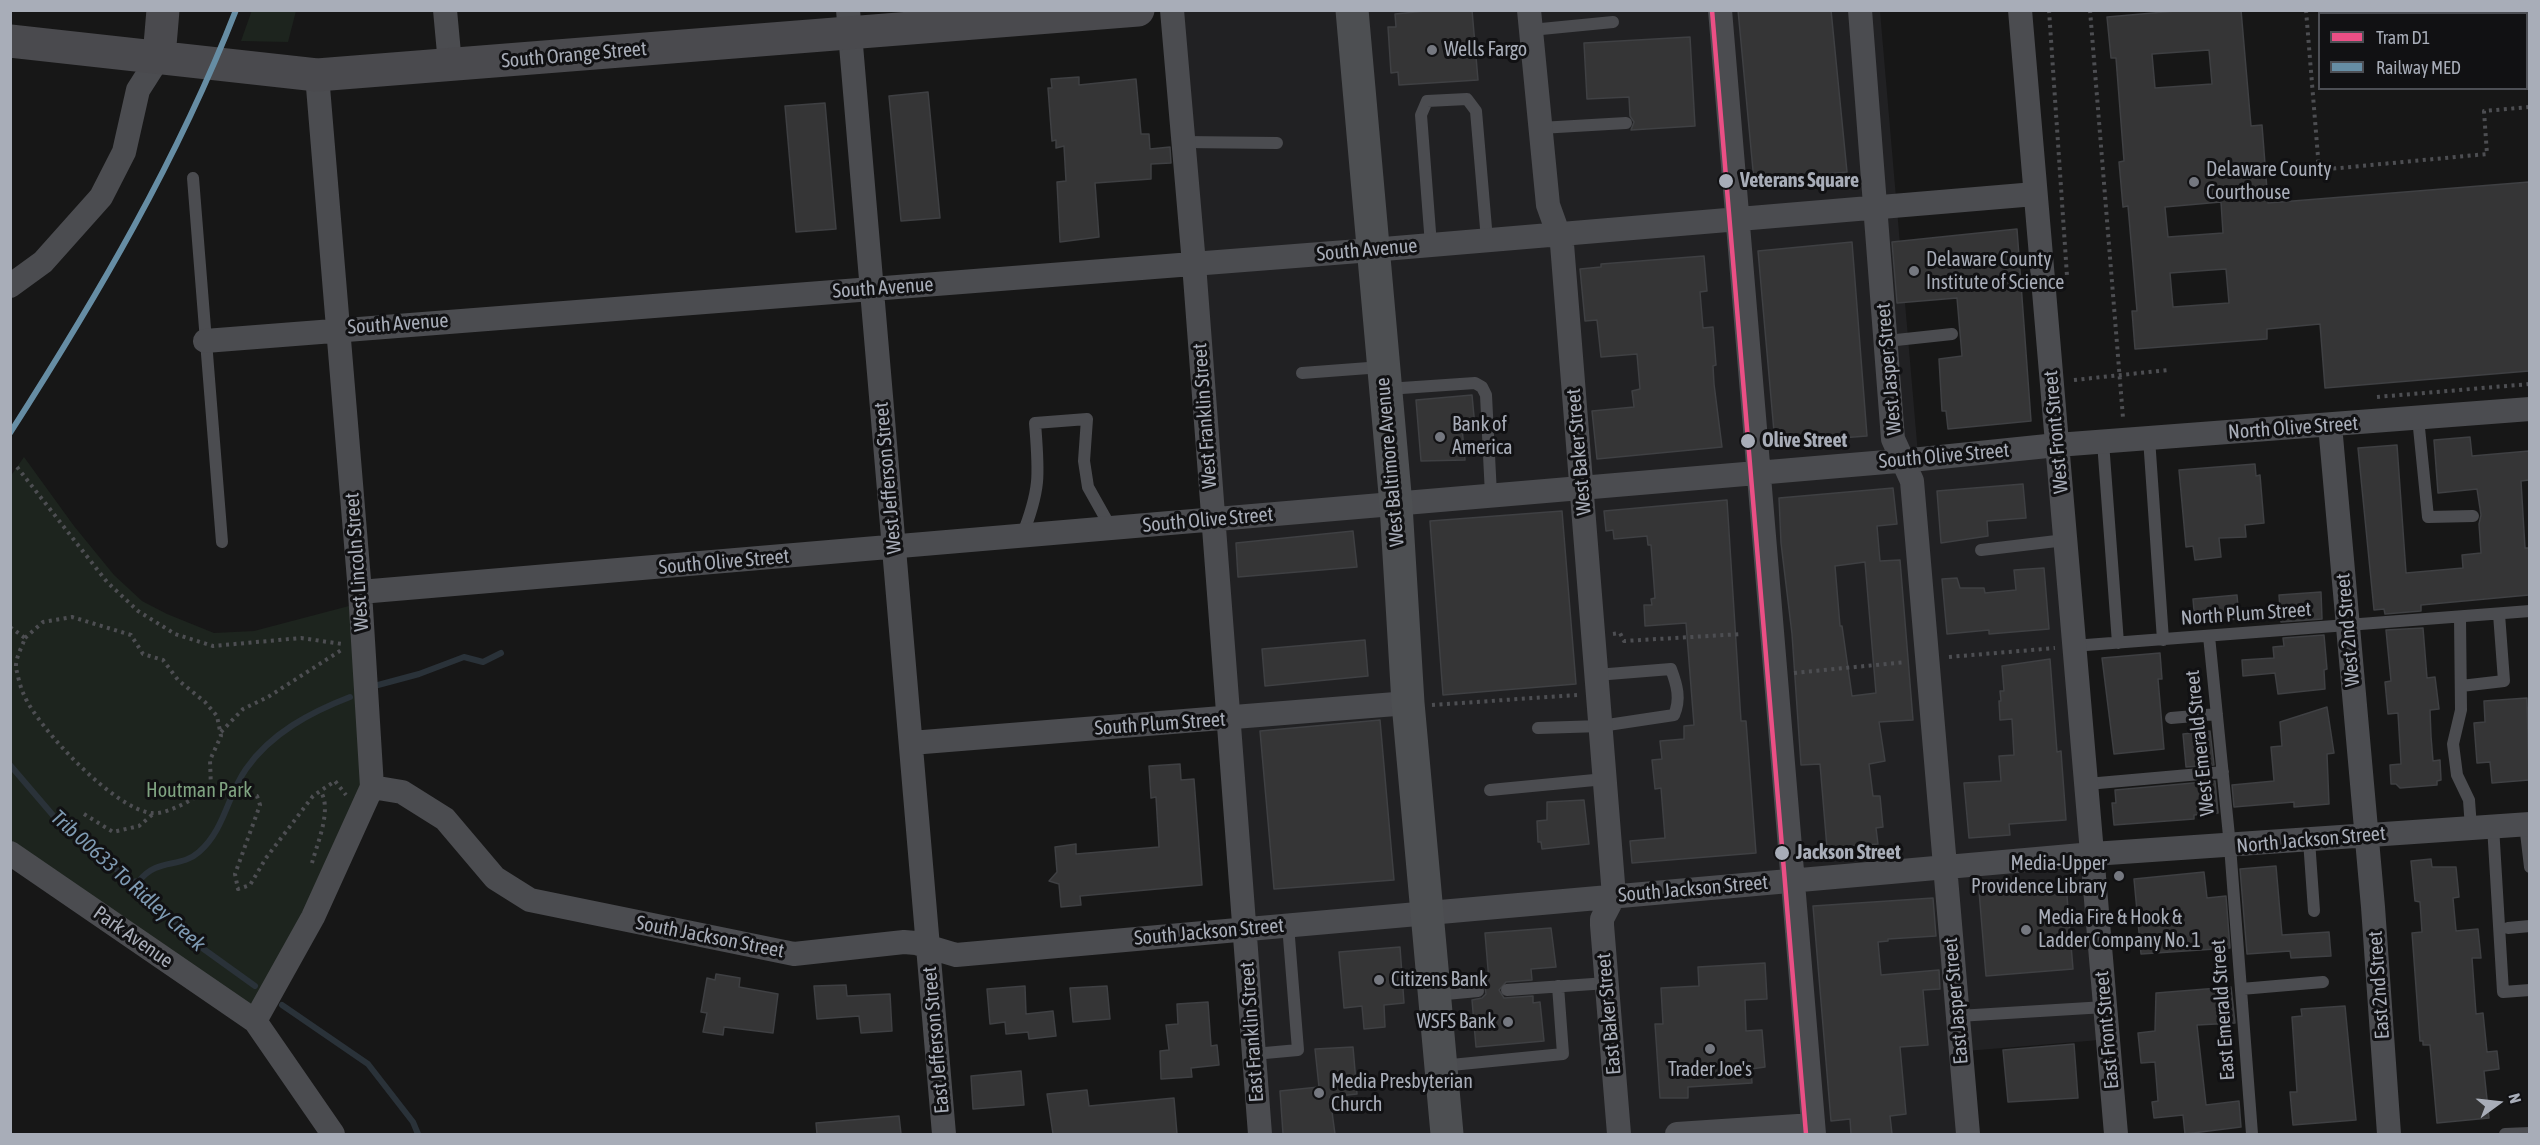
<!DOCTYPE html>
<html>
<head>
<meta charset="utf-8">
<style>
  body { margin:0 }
  #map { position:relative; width:2540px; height:1145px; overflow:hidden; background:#171717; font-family:"Asap Condensed",sans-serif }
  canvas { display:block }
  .frame { position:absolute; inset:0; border:12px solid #a8adb8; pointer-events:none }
  .legend { position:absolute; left:2318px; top:12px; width:210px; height:78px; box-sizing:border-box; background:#111113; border:2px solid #4d4f55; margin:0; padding:8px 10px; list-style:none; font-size:18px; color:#a8adb8 }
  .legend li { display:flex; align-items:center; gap:12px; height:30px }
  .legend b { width:30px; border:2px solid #4d4f55 }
  .north { position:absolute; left:2468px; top:1073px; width:60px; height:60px; -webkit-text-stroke:4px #111113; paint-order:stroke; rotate:75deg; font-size:16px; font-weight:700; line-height:24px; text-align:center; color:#a8adb8 }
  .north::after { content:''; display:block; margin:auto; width:21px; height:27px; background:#a8adb8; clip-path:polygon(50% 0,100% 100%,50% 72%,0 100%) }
</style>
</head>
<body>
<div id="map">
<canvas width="2540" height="1145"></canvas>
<div class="frame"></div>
<ul class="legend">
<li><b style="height:8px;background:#ea4f85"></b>Tram D1</li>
<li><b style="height:8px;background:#668da4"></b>Railway MED</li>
</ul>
<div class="north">N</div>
</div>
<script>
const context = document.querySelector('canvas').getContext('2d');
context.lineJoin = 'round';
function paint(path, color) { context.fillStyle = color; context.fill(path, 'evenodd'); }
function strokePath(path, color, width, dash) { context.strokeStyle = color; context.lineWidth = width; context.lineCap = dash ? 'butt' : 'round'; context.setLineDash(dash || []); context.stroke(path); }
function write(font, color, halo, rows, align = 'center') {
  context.font = font + ' "Asap Condensed",sans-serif'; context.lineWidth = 6; context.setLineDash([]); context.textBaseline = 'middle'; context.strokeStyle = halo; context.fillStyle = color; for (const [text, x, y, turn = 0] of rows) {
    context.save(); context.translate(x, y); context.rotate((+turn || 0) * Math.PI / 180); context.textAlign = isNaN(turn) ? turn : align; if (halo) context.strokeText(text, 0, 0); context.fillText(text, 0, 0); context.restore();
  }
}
paint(new Path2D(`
  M1166,11H1880L1919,466L2050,456L2100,1040L1966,1051L1973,1134H1262Z`), '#212123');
paint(new Path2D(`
  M252,10L296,11L288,42L241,41Z
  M24,457L74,526L114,575L142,601L167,614L214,633L254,631L349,606L372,787L255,1021L11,853L10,477Z`), '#1d241e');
strokePath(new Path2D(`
  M378,685L419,674L464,657L483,662L501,653
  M10,765L63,827L146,893L198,945L255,986
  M132,882L139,881C158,857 180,869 199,852C225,829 227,796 246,769C271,733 311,712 350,697
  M282,1005L368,1064L413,1122L418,1134`), '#2a3239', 6);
const building = new Path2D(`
  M1436,10H1472L1478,80L1399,85L1398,72L1391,73L1388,27H1396L1395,14Z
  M1738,10H1831L1847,172L1754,181Z
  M2187,10H2241L2251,126L2262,125L2268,203L2529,182V371L2325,388L2320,324L2267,329V339L2135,349L2132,311H2137L2128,206L2123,207L2119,162L2124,161L2116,58H2111L2107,17ZM2209,50L2212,84L2155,88L2152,54ZM2221,202L2223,233L2168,237L2165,207ZM2226,269L2229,303L2173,307L2170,273Z
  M1690,37L1695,126L1631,130L1634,122L1630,116L1629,97L1587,99L1584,43Z
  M1079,77V85L1136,79L1141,134H1149L1150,149L1170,147L1171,163L1151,164V179L1095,183L1099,237L1060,242L1057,182L1066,181L1064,146L1056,148V140L1052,141L1048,88H1052L1051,79Z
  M928,92L940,218L901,221L889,96Z
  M825,103L836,229L796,232L785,106Z
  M2017,229L2031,421L1948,429L1946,411H1942L1939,359L1962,356L1957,298L1897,303L1892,242Z
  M1852,242L1867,436L1775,443L1758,251Z
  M1704,256L1707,291L1700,292L1703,328L1713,327L1716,365L1713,366L1714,384L1722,447L1597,459L1592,411L1634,407L1632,391L1640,389L1637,354L1601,357L1597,320L1585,321L1580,269L1601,267V264Z
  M1472,395L1475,427L1462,428L1465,460L1421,461L1416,400Z
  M2470,437L2472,456L2529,451V480L2521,481L2525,548H2529V595L2421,605V611L2385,614L2384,609L2374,610L2358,448L2397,445L2406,573L2463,568L2462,555L2481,553L2479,524L2481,515L2477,489L2438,493L2434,440Z
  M2255,464L2256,476L2260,475L2264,523L2245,525L2246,537L2219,538L2221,557L2195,560L2193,546L2186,547L2179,470Z
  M2023,484L2026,518L1987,521L1988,536L1941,543L1937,491Z
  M1893,488L1897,524L1877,526L1880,561L1900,560L1913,720L1879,722L1885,761L1869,764L1873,796H1880L1883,827L1876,828L1878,844L1827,848L1820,764L1801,765L1792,634L1781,543L1779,498ZM1865,562L1876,693L1852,696L1842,626H1840L1835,566Z
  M1727,500L1741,721H1746L1756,853L1632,863L1630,841L1665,838L1661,788L1655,789L1652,760L1662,759L1660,741L1684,739V726L1694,725L1686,623L1645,626L1644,605H1652L1651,599L1655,598L1651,545H1648L1647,536L1614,539L1613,530L1606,531L1604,511Z
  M1562,511L1576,684L1443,695L1430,521Z
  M1353,531L1357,567L1238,577L1236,543Z
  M2044,568L2049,629L1989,634V630L1947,634L1942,579L1957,578L1960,588H1984L1985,593L2016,590L2014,570Z
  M2321,592L2322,619L2281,622L2279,595Z
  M2237,595L2239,619L2195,622L2193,599Z
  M2423,628L2427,678L2435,677L2439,709L2430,710L2431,736L2433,761L2440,760L2441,780L2437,781V785L2400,788L2396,784H2391L2390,765L2401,764L2398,713L2388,714L2385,682L2391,681L2386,630Z
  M2324,635L2327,669L2324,670L2325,689L2278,694L2275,673L2243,676L2242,660L2274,658L2273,647L2284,646L2283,638Z
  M1365,640L1368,676L1265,686L1262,649Z
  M2160,653L2162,679H2158L2164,749L2114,754L2102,658Z
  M2050,659L2057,752L2061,751L2066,820L2009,824L2010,835L1969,838L1964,783L2001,781L1999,756L2014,755L2012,719L2000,720L1999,701H2001L2000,691H2004L2002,666Z
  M2527,698L2529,780L2492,783L2490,762L2477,763L2474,723L2485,722L2484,701Z
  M2327,707L2334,753L2327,754L2329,804L2294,807V802L2234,807L2232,785L2274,781L2271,747L2282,746L2280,722Z
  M1380,720L1394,880L1274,889L1260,731Z
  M2210,731L2214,765L2186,767L2183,734Z
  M1180,764L1181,780L1194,779L1202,885L1080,896L1081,905L1061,907L1059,884L1049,881L1057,872L1055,847L1076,844V854L1159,847L1156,797L1151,798L1149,766Z
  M2215,781L2218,813L2194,815V819L2114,825L2112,803H2116L2115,790Z
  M1584,800L1589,844L1542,849L1541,842H1538L1537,821L1547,820V802Z
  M2431,859L2432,867H2456L2459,897L2453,898L2456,931L2478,929L2481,958H2472L2476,1014L2483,1013L2487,1052L2497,1051L2499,1069L2484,1071L2489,1118L2437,1123L2430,1045H2423V1041H2420L2412,933L2422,932L2420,902L2415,901L2411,861Z
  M2276,866L2282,935L2329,932L2331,956L2291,958L2290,951L2247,954L2240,869Z
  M2204,872L2207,898L2226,896L2230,948L2141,954L2134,879Z
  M2066,884L2073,969L1986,976L1979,891Z
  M1933,898L1936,936L1888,939V941L1878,942L1881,975L1939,970L1940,989L1923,990L1928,1045L1900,1047L1906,1114L1890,1116L1892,1134H1851L1850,1119L1831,1121L1813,906Z
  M1551,928L1556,967L1531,969L1532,980L1506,982L1499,990L1504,998L1533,996V1003L1540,1002L1544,1041L1476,1047L1472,1000L1482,998L1486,994L1485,987L1478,982L1489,981L1485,933Z
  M1400,947L1404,1003L1384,1005L1385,1027L1364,1029L1362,1006L1344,1008L1339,952Z
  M1765,963L1767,999L1745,1000L1746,1031L1762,1030L1765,1067L1751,1069L1752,1083L1688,1087V1098H1660L1655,1024H1663L1661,988L1699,986L1698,967Z
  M716,974L740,978L739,987L778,994L773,1033L724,1027L723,1035L703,1032L707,1013L701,1012L707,978L715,980Z
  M846,985L847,996L890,994L892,1031L861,1033L859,1016L817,1019L814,986Z
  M1025,986L1026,1014L1053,1011L1056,1036L1029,1039L1028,1032L1006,1034L1005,1022L990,1024L987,989Z
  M1107,986L1110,1019L1073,1022L1070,988Z
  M2231,987L2235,1023L2197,1025L2206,1105L2239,1101L2241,1127L2185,1134L2183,1115L2154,1118L2152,1102L2158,1101L2155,1062L2141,1063L2138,1033L2155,1031L2156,993Z
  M1208,1002L1211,1046L1217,1045L1219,1065L1191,1068L1192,1077L1161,1079L1160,1051L1169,1050L1166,1025L1178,1024L1177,1004Z
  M2345,1006L2356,1120L2293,1125L2290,1092H2297L2292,1017L2302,1016L2301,1009Z
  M2074,1044L2078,1098L2008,1102L2003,1050Z
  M1353,1047L1357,1094L1330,1097L1335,1134H1283L1280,1091L1319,1087L1315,1049Z
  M1021,1071L1024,1105L973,1109L971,1076Z
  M1087,1090L1089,1106L1174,1098L1177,1134H1053L1047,1094Z
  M899,1116L901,1134H817L816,1123Z`);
paint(building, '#353536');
strokePath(building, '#3f4043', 1.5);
strokePath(new Path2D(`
  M2049,10L2067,276
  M2090,10L2123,418
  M2306,10L2319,169
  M2266,175L2487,154L2484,111L2530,107
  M2074,380L2168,370
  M2377,397L2530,384
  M17,467L107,582L138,611L175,634L213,646L301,638L342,644
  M10,627L25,638C22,647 15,659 16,668C18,676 20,687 24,695C38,728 115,810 152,813C169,815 197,796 211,788L257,796L260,805L235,874L238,889L250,885L266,858L313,796L335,781L346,795
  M1613,634L1620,633L1624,641L1742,634
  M25,638L43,622L72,617L131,635L143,654L163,660L178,680L205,702L217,716L221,736L210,760L211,788
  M1949,657L2055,648
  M1794,673L1906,662
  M1432,705L1577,695
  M221,732L243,709L268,697L343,649
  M84,814L113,832L139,826L153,814
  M312,863C317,844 332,810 321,792`), '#4d4e52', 4, [3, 4.5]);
strokePath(new Path2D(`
  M1531,30L1613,22
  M1540,128L1626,123
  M1184,142L1277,143
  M193,178L222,542
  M1431,245L1421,115L1427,101L1467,99L1476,111L1487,240
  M1887,341L1952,334
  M1302,373L1382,367
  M1387,389L1475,383L1482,387L1486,395L1491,495
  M2418,418L2428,517L2473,516
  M2149,438L2163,640
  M2103,442L2118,643
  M1022,536C1041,488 1039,474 1035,423L1087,419L1084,461L1088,487L1111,528
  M1981,550L2065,540
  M2460,617L2461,710L2453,744L2457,775L2469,800L2471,828
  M2209,636L2230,846L2252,1134
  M2073,646L2530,611
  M2461,686L2504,681L2499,614
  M2171,718L2217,714
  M1538,728L1601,726L1674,715C1681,699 1677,685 1671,669L1596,675
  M2087,784L2223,772
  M1490,790L1605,779
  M2525,824L2530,867
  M2493,826L2503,992L2530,990
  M2309,840L2314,911
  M2508,928L2530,926
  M2241,989L2323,982
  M1507,990L1607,983
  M1435,995L1478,991
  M1958,1016L2105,1007
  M1254,1054L1298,1050L1288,925
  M1441,1066L1563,1054L1558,986
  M2505,1134L2530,1133`), '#4b4c50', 12);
strokePath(new Path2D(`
  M445,10L450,64
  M848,10L944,1134
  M1172,10L1194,264L1260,1134
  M1529,10L1548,205L1562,244L1614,896L1602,919V925L1619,1134
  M1720,10L1814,1134
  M1860,10L1893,439L1912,481L1968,1134
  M2020,10L2116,1134
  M10,286L43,262L101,197L124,152L138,90L159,57
  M205,341L1372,250L2035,194
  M2330,425L2373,907L2389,1134
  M360,592L1921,459L2057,445L2530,409
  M911,743L1408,703
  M372,787L402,792L445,819L495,878L530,900L794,954L904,942L916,943L956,955L2093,854L2530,824
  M10,853L255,1021L333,1134
  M255,1021L313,917L372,787L360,592L317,75
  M1677,1134L1813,1125`), '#4b4c50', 24);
strokePath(new Path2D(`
  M10,41L317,75L1138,10
  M159,57L163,10`), '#4a4a4e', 33);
strokePath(new Path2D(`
  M1352,10L1396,505L1408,703L1447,1134`), '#4d4f52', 33);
strokePath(new Path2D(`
  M10,433C97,297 177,161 236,10`), '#668da4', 6);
strokePath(new Path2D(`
  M1712,10L1806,1134`), '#ea4f85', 4.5);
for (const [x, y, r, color] of [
  [1432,50,6,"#757880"],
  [1726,181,8,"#a8adb8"],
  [2194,182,6,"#757880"],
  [1914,271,6,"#757880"],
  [1440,437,6,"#757880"],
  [1748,441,8,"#a8adb8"],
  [1782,853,8,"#a8adb8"],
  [2119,876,6,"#757880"],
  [2026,930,6,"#757880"],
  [1379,980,6,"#757880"],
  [1508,1022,6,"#757880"],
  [1710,1049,6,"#757880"],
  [1319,1093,6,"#757880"]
]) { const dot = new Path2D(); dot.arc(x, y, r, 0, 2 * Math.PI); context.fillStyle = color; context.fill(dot); strokePath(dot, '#111113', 2); }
write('20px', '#a8adb8', '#111113', [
  ["Wells Fargo",1444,50],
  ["Delaware County",2206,170],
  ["Courthouse",2206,193],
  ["Delaware County",1926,260],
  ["Institute of Science",1926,283],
  ["Bank of",1452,425],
  ["America",1452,448],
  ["Media-Upper",2107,864,"right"],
  ["Providence Library",2107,887,"right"],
  ["Media Fire & Hook &",2038,918],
  ["Ladder Company No. 1",2038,941],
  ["Citizens Bank",1391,980],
  ["WSFS Bank",1496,1022,"right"],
  ["Trader Joe's",1710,1070,"center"],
  ["Media Presbyterian",1331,1082],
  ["Church",1331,1105]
], 'left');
write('20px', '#a8adb8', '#111113', [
  ["South Orange Street",574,55,-5],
  ["South Avenue",1367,250,-5],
  ["South Avenue",883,288,-4],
  ["South Avenue",398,324,-4],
  ["West Jasper Street",1889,369,-95],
  ["West Franklin Street",1205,416,-94],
  ["North Olive Street",2293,428,-4],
  ["West Front Street",2056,432,-95],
  ["West Baker Street",1579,452,-95],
  ["South Olive Street",1944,456,-5],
  ["West Baltimore Avenue",1390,462,-95],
  ["West Jefferson Street",888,478,-95],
  ["South Olive Street",1208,520,-5],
  ["West Lincoln Street",357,562,-94],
  ["South Olive Street",724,562,-5],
  ["North Plum Street",2246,614,-4],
  ["West 2nd Street",2348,630,-95],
  ["South Plum Street",1160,724,-4],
  ["West Emerald Street",2200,743,-96],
  ["North Jackson Street",2311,840,-5],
  ["South Jackson Street",1693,889,-5],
  ["South Jackson Street",1209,932,-5],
  ["Park Avenue",133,937,35],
  ["South Jackson Street",710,937,11],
  ["East 2nd Street",2379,985,-94],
  ["East Jasper Street",1956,1001,-95],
  ["East Emerald Street",2223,1010,-94],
  ["East Baker Street",1609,1014,-95],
  ["East Front Street",2107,1030,-95],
  ["East Franklin Street",1252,1032,-94],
  ["East Jefferson Street",936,1040,-95]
]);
write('bold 20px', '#a8adb8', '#111113', [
  ["Veterans Square",1740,181],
  ["Olive Street",1762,441],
  ["Jackson Street",1796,853]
], 'left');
write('20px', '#7fa381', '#111113', [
  ["Houtman Park",199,791]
]);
write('italic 21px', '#7f9bb3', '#111113', [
  ["Trib 00633 To Ridley Creek",128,881,42]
]);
</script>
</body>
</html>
